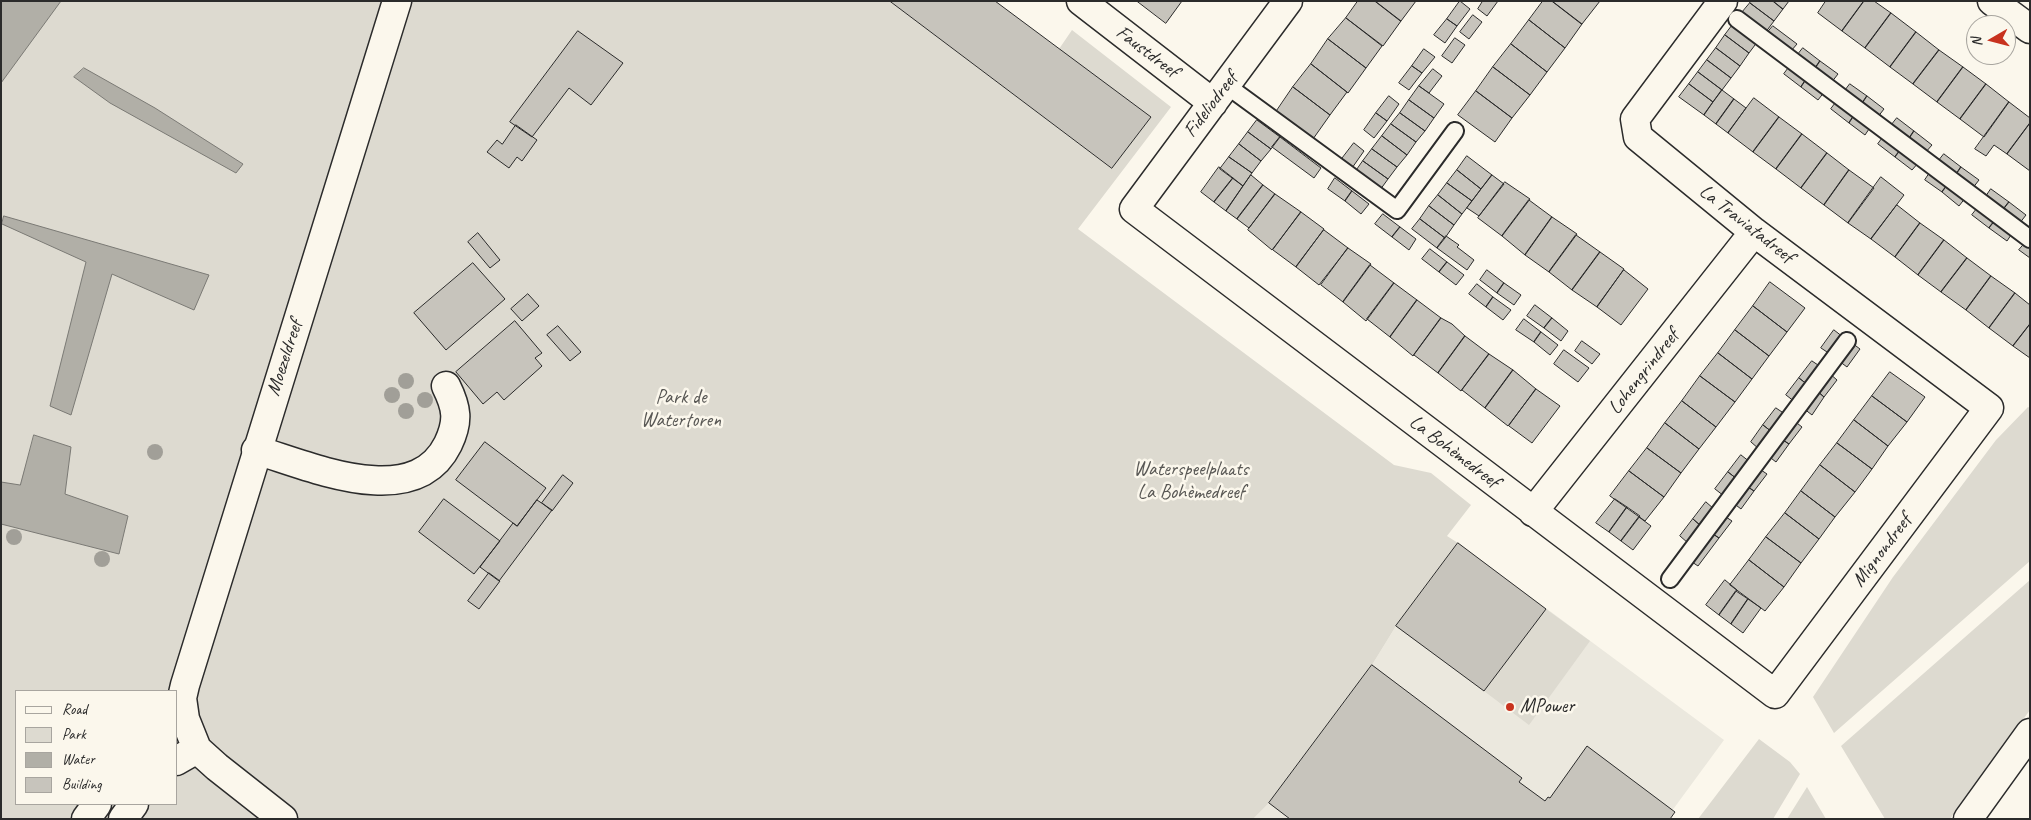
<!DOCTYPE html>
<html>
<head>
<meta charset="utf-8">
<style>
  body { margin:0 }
  #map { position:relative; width:2031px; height:820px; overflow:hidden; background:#fbf7ec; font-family:Caveat,sans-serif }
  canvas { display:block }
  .frame { position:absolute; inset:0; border:2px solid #2b2b2b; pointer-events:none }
  .legend { position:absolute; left:15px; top:690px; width:162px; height:115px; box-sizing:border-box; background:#fbf7ec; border:1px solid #a8a59f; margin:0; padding:6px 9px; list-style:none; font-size:15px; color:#2b2b2b }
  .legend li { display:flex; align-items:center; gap:10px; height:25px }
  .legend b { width:25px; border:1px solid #a8a59f }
  .north { position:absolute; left:1966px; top:15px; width:50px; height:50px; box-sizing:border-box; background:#fbf7ec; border:1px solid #a8a59f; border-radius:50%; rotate:262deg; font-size:14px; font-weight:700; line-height:20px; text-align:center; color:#2b2b2b }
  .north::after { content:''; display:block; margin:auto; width:18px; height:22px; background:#c8321e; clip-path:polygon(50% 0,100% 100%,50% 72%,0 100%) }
</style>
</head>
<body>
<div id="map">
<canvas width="2031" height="820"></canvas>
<div class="frame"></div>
<ul class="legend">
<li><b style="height:6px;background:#fbf7ec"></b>Road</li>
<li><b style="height:14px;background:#dddad0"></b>Park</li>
<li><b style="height:14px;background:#b1afa7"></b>Water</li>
<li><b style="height:14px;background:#c7c4bc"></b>Building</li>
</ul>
<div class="north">N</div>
</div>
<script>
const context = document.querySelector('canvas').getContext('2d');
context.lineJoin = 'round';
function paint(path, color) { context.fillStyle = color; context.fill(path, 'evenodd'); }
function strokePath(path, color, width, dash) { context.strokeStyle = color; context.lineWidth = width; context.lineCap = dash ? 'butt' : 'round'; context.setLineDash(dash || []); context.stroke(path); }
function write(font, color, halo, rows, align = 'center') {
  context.font = font + ' Caveat,sans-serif'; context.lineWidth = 5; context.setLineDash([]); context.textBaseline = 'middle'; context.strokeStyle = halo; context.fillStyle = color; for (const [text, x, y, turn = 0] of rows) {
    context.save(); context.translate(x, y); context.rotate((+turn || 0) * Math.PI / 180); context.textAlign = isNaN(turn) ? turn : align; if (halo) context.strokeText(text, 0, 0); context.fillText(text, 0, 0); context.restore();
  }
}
paint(new Path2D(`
  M1458,543L1724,740L1666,819H1253L1269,803L1372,665L1396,626Z`), '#ebe8de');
paint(new Path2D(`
  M1,1H890L1112,168L1151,117L1059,49L1072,30L1171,107L1078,229L1394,465L1431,473L1471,505L1447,536L1458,543L1396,626L1372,665L1269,803L1253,819H1ZM16,691H176V804H16Z
  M2028,407L2030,408V561L1834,733L1813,697L1893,577L1996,440Z
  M2030,580V710L1950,819H1885L1841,746Z
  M1546,609L1590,641L1529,725L1484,691Z
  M1759,739L1790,762L1800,774L1773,819H1698Z
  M1807,787L1826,819H1787Z`), '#dddad0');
const water = new Path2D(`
  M1,1H61L1,83Z
  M84,68L155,108L243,164L236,173L110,103L74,77Z
  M4,216L209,275L194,310L112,274L71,415L50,406L86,262L2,224Z
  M34,435L71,447L65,494L128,516L119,554L1,524V482L20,485Z`);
paint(water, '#b1afa7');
strokePath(water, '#7b7a75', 1);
const building = new Path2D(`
  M890,1H995L1151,117L1112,168Z
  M1137,1H1182L1166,23Z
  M1358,1H1375L1401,21L1383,46L1346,18Z
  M1375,1H1416L1401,21Z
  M1460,1L1470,9L1457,26L1447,19Z
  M1483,1H1498L1487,16L1478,9Z
  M1543,1H1552L1582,24L1565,48L1529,20Z
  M1552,1H1600L1582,24Z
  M1751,1H1773L1783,9L1774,21L1750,3Z
  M1773,1H1789L1783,9Z
  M1826,1H1864L1842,31L1818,13Z
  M1864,1H1874L1891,13L1865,48L1842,31Z
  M1750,3L1774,21L1765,33L1740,15Z
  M1891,13L1916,32L1890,67L1865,48Z
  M1473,15L1482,22L1469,39L1460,32Z
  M1346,18L1382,46L1366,68L1328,39Z
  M1447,19L1457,26L1445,43L1434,35Z
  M1529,20L1565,48L1547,72L1511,44Z
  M1734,23L1758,41L1749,53L1725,35Z
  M1773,26L1797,44L1791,51L1767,33Z
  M578,31L623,63L591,105L569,88L532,137L510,122Z
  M1916,32L1939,50L1913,84L1890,67Z
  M1725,35L1749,53L1740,66L1716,48Z
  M1455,38L1465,45L1452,63L1442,56Z
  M1328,39L1366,68L1348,93L1311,64Z
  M1511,44L1547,72L1530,95L1493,67Z
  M1716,48L1740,66L1731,78L1707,60Z
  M1803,48L1820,61L1814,70L1796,57Z
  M1424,49L1435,57L1422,73L1412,66Z
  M1939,50L1963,67L1937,102L1913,84Z
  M1707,60L1731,78L1722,90L1698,72Z
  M1820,61L1838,74L1831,83L1814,70Z
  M1311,64L1347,92L1330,115L1293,87Z
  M1412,66L1422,73L1409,90L1399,83Z
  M1790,66L1807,78L1801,87L1784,74Z
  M1493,67L1530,95L1512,118L1476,91Z
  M1963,67L1986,84L1960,119L1937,102Z
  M1433,69L1442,76L1429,93L1419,86Z
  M1698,72L1722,90L1713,102L1689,84Z
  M1807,78L1825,91L1818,100L1801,87Z
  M1689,84L1713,102L1704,115L1679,97Z
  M1850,84L1867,96L1861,105L1844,92Z
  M1986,84L2009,102L1984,137L1960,119Z
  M1419,86L1444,104L1434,118L1409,100Z
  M1293,87L1330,115L1313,139L1276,112Z
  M1722,90L1734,99L1716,124L1704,115Z
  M1476,91L1512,118L1495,142L1458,115Z
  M1389,96L1399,104L1387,121L1376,113Z
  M1867,96L1884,109L1877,118L1861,105Z
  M1754,98L1779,117L1753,152L1728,133Z
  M1734,99L1746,108L1728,133L1716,124Z
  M1409,100L1434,118L1425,131L1400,113Z
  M1837,101L1855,114L1849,123L1831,109Z
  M2009,102L2030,118V123L2007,154L1994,145L1986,156L1975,149Z
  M1376,113L1387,121L1374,138L1364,130Z
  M1400,113L1425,131L1416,142L1391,124Z
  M1855,114L1871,126L1865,135L1849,123Z
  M1779,117L1802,134L1776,169L1753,152Z
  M1897,118L1914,131L1908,140L1890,127Z
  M1257,120L1280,137L1271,149L1248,132Z
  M2030,123V171L2007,154Z
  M1391,124L1416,142L1407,155L1382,136Z
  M516,125L537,140L522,161L517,157L509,168L487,152L497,140L502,144Z
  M1914,131L1932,145L1925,153L1908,140Z
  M1248,132L1271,149L1261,161L1239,144Z
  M1802,134L1827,153L1801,188L1776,169Z
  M1382,136L1407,155L1397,167L1372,149Z
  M1884,136L1901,149L1895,157L1878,144Z
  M1280,137L1321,168L1314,178L1272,147Z
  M1354,143L1364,151L1352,168L1341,160Z
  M1239,144L1261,161L1252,173L1229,157Z
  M1372,149L1397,167L1388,179L1363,161Z
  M1901,149L1919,162L1912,170L1895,157Z
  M1827,153L1849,170L1824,205L1801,188Z
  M1944,154L1961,167L1955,176L1937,163Z
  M1467,156L1492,175L1481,189L1457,170Z
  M1229,157L1252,173L1243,186L1220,169Z
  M1363,161L1388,179L1380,190L1356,171Z
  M1219,167L1233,178L1214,202L1201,192Z
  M1961,167L1979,180L1972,189L1955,176Z
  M1457,170L1481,189L1472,201L1447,183Z
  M1849,170L1874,188L1848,223L1824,205Z
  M1931,171L1948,184L1942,192L1925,180Z
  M1251,175L1263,185L1237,219L1226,211Z
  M1492,175L1504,184L1479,216L1467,208Z
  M1881,177L1904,195L1871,239L1848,223Z
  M1233,178L1243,186L1226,211L1214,202Z
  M1335,178L1352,191L1345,201L1328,189Z
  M1505,182L1530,199L1502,236L1478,218Z
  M1447,183L1472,201L1462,214L1438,195Z
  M1948,184L1966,197L1959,206L1942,192Z
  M1263,185L1275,194L1249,228L1237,219Z
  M1991,189L2009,202L2002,211L1985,198Z
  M1352,191L1369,204L1361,214L1345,201Z
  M1275,194L1301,212L1272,250L1248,230Z
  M1438,195L1462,214L1454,225L1429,206Z
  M1529,200L1552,217L1525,255L1502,236Z
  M2009,202L2026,215L2019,224L2002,211Z
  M1897,205L1920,223L1895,257L1871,239Z
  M1429,206L1454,225L1445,238L1420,219Z
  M1979,206L1996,219L1989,228L1972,215Z
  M1301,212L1324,229L1296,267L1273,250Z
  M1383,214L1400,227L1392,237L1375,224Z
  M1552,217L1577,234L1549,272L1525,255Z
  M1420,219L1445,238L1437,248L1412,229Z
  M1996,219L2013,232L2007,241L1989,228Z
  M1920,223L1944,240L1918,275L1895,257Z
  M1400,227L1416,239L1409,250L1392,237Z
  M1324,230L1348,248L1319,285L1296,267Z
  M478,233L500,260L490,268L468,242Z
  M1576,235L1600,252L1572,290L1549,272Z
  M1446,236L1459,245L1457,247L1474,260L1467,270L1437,248Z
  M1944,240L1967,258L1941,292L1918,275Z
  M2026,242L2030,245V258L2019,250Z
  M1348,248L1371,264L1343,302L1321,285Z
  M1430,249L1447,262L1439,272L1422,259Z
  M1600,252L1624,269L1597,307L1572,290Z
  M1967,258L1991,276L1966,310L1941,292Z
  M1447,262L1464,275L1456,285L1439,272Z
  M473,263L505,299L446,350L414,313Z
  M1370,265L1394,283L1366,321L1343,302Z
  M1487,270L1504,283L1497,293L1480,280Z
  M1624,270L1648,289L1621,325L1597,307Z
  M1991,276L2015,293L1989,328L1966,310Z
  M1770,282L1805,308L1787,332L1753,306Z
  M1394,283L1417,300L1390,337L1367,319Z
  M1504,283L1521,295L1514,305L1497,293Z
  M1477,284L1493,297L1486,307L1469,294Z
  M2015,293L2030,305V324L2013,346L1989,328Z
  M528,294L539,306L522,321L511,309Z
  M1493,297L1511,310L1503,320L1486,307Z
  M1417,300L1441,318L1413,356L1390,337Z
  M1535,305L1552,318L1544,328L1527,316Z
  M1753,306L1787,332L1769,356L1735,330Z
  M1441,318L1452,324L1465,336L1438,373L1414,355Z
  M1552,318L1568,331L1561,341L1544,328Z
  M1524,319L1541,332L1534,342L1516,330Z
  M515,321L542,353L535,358L542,366L504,400L497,392L483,404L456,372Z
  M2030,324V358L2013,346Z
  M558,326L581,352L570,361L547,335Z
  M1735,330L1769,356L1752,379L1718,353Z
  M1834,330L1843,337L1830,354L1821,348Z
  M1541,332L1558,345L1550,355L1534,342Z
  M1465,336L1489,354L1461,391L1438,373Z
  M1582,341L1600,354L1592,364L1575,351Z
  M1852,343L1860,349L1847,367L1839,361Z
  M1564,350L1589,368L1578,382L1554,364Z
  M1718,353L1752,379L1735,402L1700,376Z
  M1489,354L1513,370L1485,408L1462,390Z
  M1812,361L1821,367L1808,385L1799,378Z
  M1513,370L1536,389L1508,426L1485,408Z
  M1890,372L1925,397L1907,422L1872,396Z
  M1829,373L1837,380L1824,397L1816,390Z
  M1700,376L1735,402L1716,427L1682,401Z
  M1799,378L1808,385L1795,402L1786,395Z
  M1536,389L1560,406L1532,443L1509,426Z
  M1816,390L1824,397L1812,415L1803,408Z
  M1872,396L1907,422L1888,446L1854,420Z
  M1682,401L1716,427L1699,449L1665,423Z
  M1776,408L1785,414L1772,432L1763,425Z
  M1793,420L1802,427L1789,444L1780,438Z
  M1854,420L1888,446L1872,469L1837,443Z
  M1665,423L1699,449L1681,473L1647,448Z
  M1763,425L1772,432L1759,449L1751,442Z
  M1780,438L1789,444L1776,462L1767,455Z
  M485,442L546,488L517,526L456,480Z
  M1837,443L1872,469L1855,492L1820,465Z
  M1647,448L1681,473L1664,497L1629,471Z
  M1741,455L1750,462L1737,479L1728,472Z
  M1820,465L1855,492L1835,517L1801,491Z
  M1758,468L1767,474L1754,491L1745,485Z
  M1629,471L1664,497L1645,521L1610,496Z
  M1728,472L1737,479L1724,496L1715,489Z
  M563,475L573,483L552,511L542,503Z
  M1745,485L1754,491L1741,509L1732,502Z
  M1801,491L1835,517L1819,539L1785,513Z
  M444,499L500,541L474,574L419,532Z
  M1615,499L1627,507L1609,532L1596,523Z
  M537,500L552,510L499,581L480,567L513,523L517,526Z
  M1706,502L1714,509L1701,526L1693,519Z
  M1627,507L1640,516L1621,541L1609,532Z
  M1785,513L1819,539L1801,563L1766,537Z
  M1723,515L1732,521L1719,538L1710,532Z
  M1639,517L1651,526L1633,550L1621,541Z
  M1693,519L1701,526L1688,543L1680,536Z
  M1710,532L1719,538L1698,566L1689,560Z
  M1766,537L1801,563L1784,587L1749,560Z
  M1458,543L1546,609L1484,691L1396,626Z
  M1749,560L1784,587L1765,611L1730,585Z
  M489,573L500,581L479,609L468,601Z
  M1725,580L1737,590L1719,615L1706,605Z
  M1736,591L1748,599L1731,624L1719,615Z
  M1748,599L1761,608L1743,633L1731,624Z
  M1372,665L1522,778L1519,782L1545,801L1548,797L1550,798L1587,746L1675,812L1670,819H1290L1269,803Z`);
paint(building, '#c7c4bc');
strokePath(building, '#2b2b2b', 1);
const service = new Path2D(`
  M1737,19L2030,239
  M1226,85L1397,210L1455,131
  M1670,579L1847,341`);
const minor = new Path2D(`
  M1081,1L1213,103
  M1288,1L1134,209L1775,694L1989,408L1754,232L1638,137L1635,119L1723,1
  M1992,1L2030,29
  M256,450C310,466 414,513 448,444C459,421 457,408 446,386
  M1533,512L1754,232
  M1968,819L2030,733`);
const tertiary = new Path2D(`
  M176,761L197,749
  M86,819L97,804
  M123,819L134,804
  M283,819L217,767L197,749L185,719L182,698L185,685L397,1`);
strokePath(service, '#2b2b2b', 20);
strokePath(minor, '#2b2b2b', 31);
strokePath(tertiary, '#2b2b2b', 31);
strokePath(service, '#fbf7ec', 16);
strokePath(minor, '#fbf7ec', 28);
strokePath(tertiary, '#fbf7ec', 28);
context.fillStyle = '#a19f98';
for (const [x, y] of [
  [406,381],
  [392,395],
  [425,400],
  [406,411],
  [155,452],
  [14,537],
  [102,559]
]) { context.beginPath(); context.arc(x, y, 8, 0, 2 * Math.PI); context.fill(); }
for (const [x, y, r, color] of [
  [1510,707,5,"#c8321e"]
]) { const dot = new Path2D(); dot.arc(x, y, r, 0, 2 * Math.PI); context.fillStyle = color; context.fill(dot); strokePath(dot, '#fbf7ec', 2); }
write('20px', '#2b2b2b', '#fbf7ec', [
  ["Faustdreef",1147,52,37],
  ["Fideliodreef",1211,105,-53],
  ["La Traviatadreef",1746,224,38],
  ["Moezeldreef",285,358,-72],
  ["Lohengrindreef",1644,372,-52],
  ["La Bohèmedreef",1454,452,37],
  ["Mignondreef",1882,551,-53]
]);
write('20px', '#585754', '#fbf7ec', [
  ["Park de",681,398],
  ["Watertoren",681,421],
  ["Waterspeelplaats",1191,470],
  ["La Bohèmedreef",1191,493]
]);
write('20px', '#2b2b2b', '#fbf7ec', [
  ["MPower",1520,707]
], 'left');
</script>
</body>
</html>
